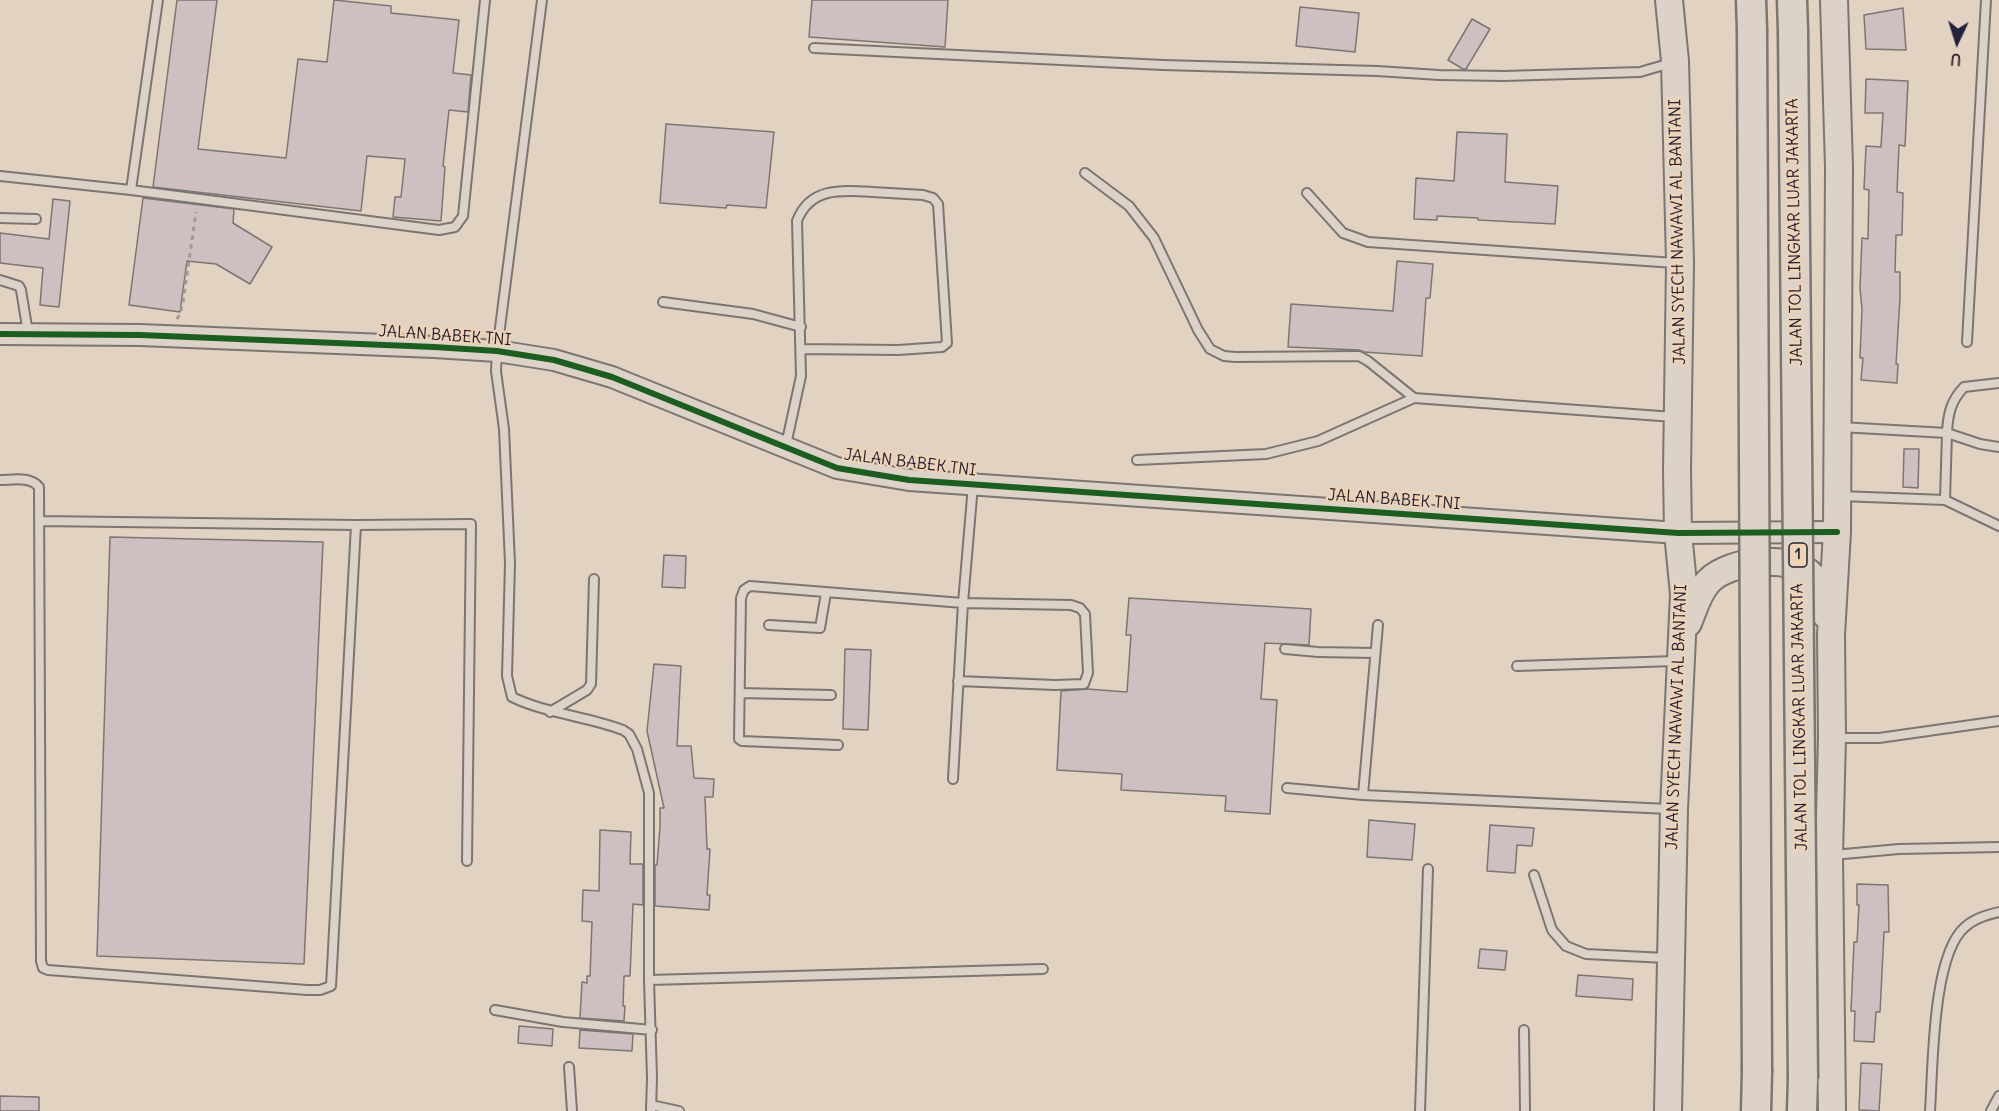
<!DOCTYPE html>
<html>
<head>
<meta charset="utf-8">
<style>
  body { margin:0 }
  #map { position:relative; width:1999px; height:1111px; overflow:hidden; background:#e1d2c2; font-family:Delius,sans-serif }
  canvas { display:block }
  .north { position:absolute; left:1927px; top:12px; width:60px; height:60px; -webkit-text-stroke:4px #eed3b5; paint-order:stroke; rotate:184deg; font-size:16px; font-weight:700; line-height:24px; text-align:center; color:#22223b }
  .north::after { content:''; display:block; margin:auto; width:21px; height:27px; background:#22223b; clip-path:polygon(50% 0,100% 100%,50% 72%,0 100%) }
</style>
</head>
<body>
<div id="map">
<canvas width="1999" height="1111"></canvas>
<div class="north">U</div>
</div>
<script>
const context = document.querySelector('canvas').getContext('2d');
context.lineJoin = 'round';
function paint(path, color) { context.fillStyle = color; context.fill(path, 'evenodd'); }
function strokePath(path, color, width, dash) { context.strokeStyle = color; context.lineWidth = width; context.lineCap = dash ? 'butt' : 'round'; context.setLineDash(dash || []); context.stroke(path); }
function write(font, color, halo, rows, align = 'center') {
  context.font = font + ' Delius,sans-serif'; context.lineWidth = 4.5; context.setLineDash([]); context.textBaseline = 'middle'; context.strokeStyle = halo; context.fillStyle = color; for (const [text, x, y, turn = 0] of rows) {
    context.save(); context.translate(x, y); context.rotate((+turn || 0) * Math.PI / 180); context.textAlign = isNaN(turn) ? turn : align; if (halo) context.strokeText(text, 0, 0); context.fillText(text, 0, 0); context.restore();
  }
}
const building = new Path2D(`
  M177,0H217L198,149L286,158L298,59L327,62L334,0L391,6V13L459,20L453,73L471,75L468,112L449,110L443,166L445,167L441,221L393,217L395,197H401L405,159L367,156L361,211L153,187Z
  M812,0H948L945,47L809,37Z
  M1300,7L1359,13L1355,52L1296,46Z
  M1903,8L1906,50L1866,49L1864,15Z
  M1472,19L1490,29L1466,69H1463L1448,60Z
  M1866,79L1908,81L1905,146L1899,145L1897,192L1903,193L1902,235H1896L1895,272H1900V298L1896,364H1898L1897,383L1861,380L1863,358H1860L1862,309L1860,288L1862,238L1868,239L1869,190L1864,189L1866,146L1881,147L1883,113H1865Z
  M666,124L774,132L766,208L727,205L726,208L660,203Z
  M1457,132L1507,134L1505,182L1558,186L1555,224L1478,220V218L1437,216V220L1414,219L1416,178L1454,181Z
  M143,198L234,209L233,223L272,247L250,284L216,264L187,261L180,312L129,305Z
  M53,199L70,201L59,307L40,305L43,268L0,263V233L49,239Z
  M1397,261L1433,264L1430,298H1426L1422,356L1364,352L1359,350L1288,347L1291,304L1393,311Z
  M1904,449H1919L1918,488L1903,487Z
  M110,537L323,542L304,964L97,956Z
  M664,555L686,556L685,588L662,587Z
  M1129,598L1311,609L1309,645L1265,643L1261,699L1277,700L1270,814L1225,811L1226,796L1121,790L1122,774L1057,770L1061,691L1087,689L1127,692L1131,635H1126Z
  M845,649L871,650L868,730L843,729Z
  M654,664L681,666L677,746H691L694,778L714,779L713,797H705L707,849H710L707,895H710L709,910L655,906V865H657L660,827V808H664L647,731Z
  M1369,820L1415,824L1412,860L1367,857Z
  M1490,825L1534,828L1532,846L1517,845L1515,873L1487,871Z
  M600,830L631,832L630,864H643V905L633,904L630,976H624L623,1006H625L624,1021L580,1018L582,982L587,983V976H590L592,922L582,921L583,890L599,891Z
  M1857,884L1888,885L1889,932H1884L1880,1012H1876L1874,1042L1854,1041L1855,1011H1851L1854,942H1857L1859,905H1857Z
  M1480,949L1507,951L1505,970L1478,968Z
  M1578,975L1633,979L1632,1000L1576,996Z
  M519,1026L553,1029L552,1046L518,1043Z
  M580,1030L633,1034L632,1051L579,1048Z
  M1861,1063L1882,1064L1879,1111L1859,1110Z
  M0,1096L39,1097V1111H0Z`);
paint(building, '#cebfc0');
strokePath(building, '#7c7673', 1.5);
const service = new Path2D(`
  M542,0L497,351L496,371L504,429L510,563L507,676L512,697C547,714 587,716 623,730L629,734L637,749L649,793V980L652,1078L651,1111
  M814,48L1163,65L1377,71L1439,75L1504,76L1640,72L1671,63
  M1085,173L1129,206L1154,238L1198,330L1210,349L1224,356L1235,357L1359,356L1368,361L1414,398
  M0,176L131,190L439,230L455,227L463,216L485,0
  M131,190L158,0
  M1307,193L1343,233L1368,242L1675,263
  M0,218L36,219
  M0,280L19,286L21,290L28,333
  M663,302L753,314L801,327
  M1967,342L1986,0
  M1999,383L1964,387C1951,401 1948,413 1947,433L1980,444L1999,447
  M1840,427L1947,433L1945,500L1840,496
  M786,445L801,376L797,221C810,187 842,190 872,192C889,193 906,194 923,195L933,198L938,204L947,343L942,347L898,350L801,349
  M1137,460L1266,454L1318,441L1414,398L1674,417
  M0,480C13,480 30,476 39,487L41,961L43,968L48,970L307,990H320L331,986L356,525
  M1945,500L1999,526
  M40,521L356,525L471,524L467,861
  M769,625L820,628L826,593
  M1285,649L1318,652L1374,653
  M1517,666L1676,661
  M740,693L831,695
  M550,712L587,690L591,684L594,579
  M1837,738H1879L1999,721
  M838,745L742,741L739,739L741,598L744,590L750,586L963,603L1071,605L1080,608L1085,614L1088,673L1084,684L1055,685L958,681
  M953,779L963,603L973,485
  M1287,788L1363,795L1669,809
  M1363,795L1378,625
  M1833,855L1899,849L1999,847
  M1534,875L1552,930L1566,946L1586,954L1666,958
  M649,980L1043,969
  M495,1010L563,1022L652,1030
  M1524,1030L1525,1111
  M569,1067L572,1111
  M651,1105L679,1111
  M1420,1111L1428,869
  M1930,1111C1933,1068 1932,955 1965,927C1975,918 1987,915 1999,912
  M1991,1111L1999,1096`);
const tertiary = new Path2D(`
  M0,334L140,335L434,347L497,351L554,360L612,377L837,468L909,480L1678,533L1837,532`);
const trunk = new Path2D(`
  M1688,623C1694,609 1698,592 1709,581C1729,560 1792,553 1812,576C1821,585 1822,603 1826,615
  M1668,1111L1674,809L1684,594L1678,533L1677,470L1680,263L1675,61L1669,0
  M1832,1111L1829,855L1832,738L1831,635L1837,532L1839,167L1834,0`);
const motorway = new Path2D(`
  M1751,0L1752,30
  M1792,0L1793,31
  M1756,1111L1757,1072
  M1802,1111L1803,1079`);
strokePath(service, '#7c7673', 12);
strokePath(tertiary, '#7c7673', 24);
strokePath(trunk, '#7c7673', 30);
strokePath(motorway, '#7c7673', 33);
strokePath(new Path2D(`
  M177,319L180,314L183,302L196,212`), '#a09994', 3, [4.5, 4.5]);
strokePath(service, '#dcd2c7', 8);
strokePath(tertiary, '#dcd2c7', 20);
strokePath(trunk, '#dcd2c7', 26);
strokePath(motorway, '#dcd2c7', 28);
const motorwayBridge = new Path2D(`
  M1752,30L1757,1072
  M1793,31L1803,1079`);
strokePath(motorwayBridge, '#7c7673', 33, []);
strokePath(motorwayBridge, '#dcd2c7', 28);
strokePath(new Path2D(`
  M0,334L140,335L434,347L497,351L554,360L612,377L837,468L909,480L1678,533L1837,532`), '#1b5e20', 6);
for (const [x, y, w] of [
  [1798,555,18]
]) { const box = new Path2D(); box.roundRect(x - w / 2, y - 12, w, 24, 4.5); context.fillStyle = '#eed3b5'; context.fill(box); strokePath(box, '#22223b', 1.5); }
write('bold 15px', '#22223b', null, [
  ["1",1798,555]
]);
write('16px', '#22223b', '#eed3b5', [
  ["JALAN SYECH NAWAWI AL BANTANI",1678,232,-91],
  ["JALAN TOL LINGKAR LUAR JAKARTA",1795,232,-91],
  ["JALAN BABEK TNI",445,336,4],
  ["JALAN BABEK TNI",910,463,7],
  ["JALAN BABEK TNI",1394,500,4],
  ["JALAN SYECH NAWAWI AL BANTANI",1677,717,-88],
  ["JALAN TOL LINGKAR LUAR JAKARTA",1800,717,-91]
]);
</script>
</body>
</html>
